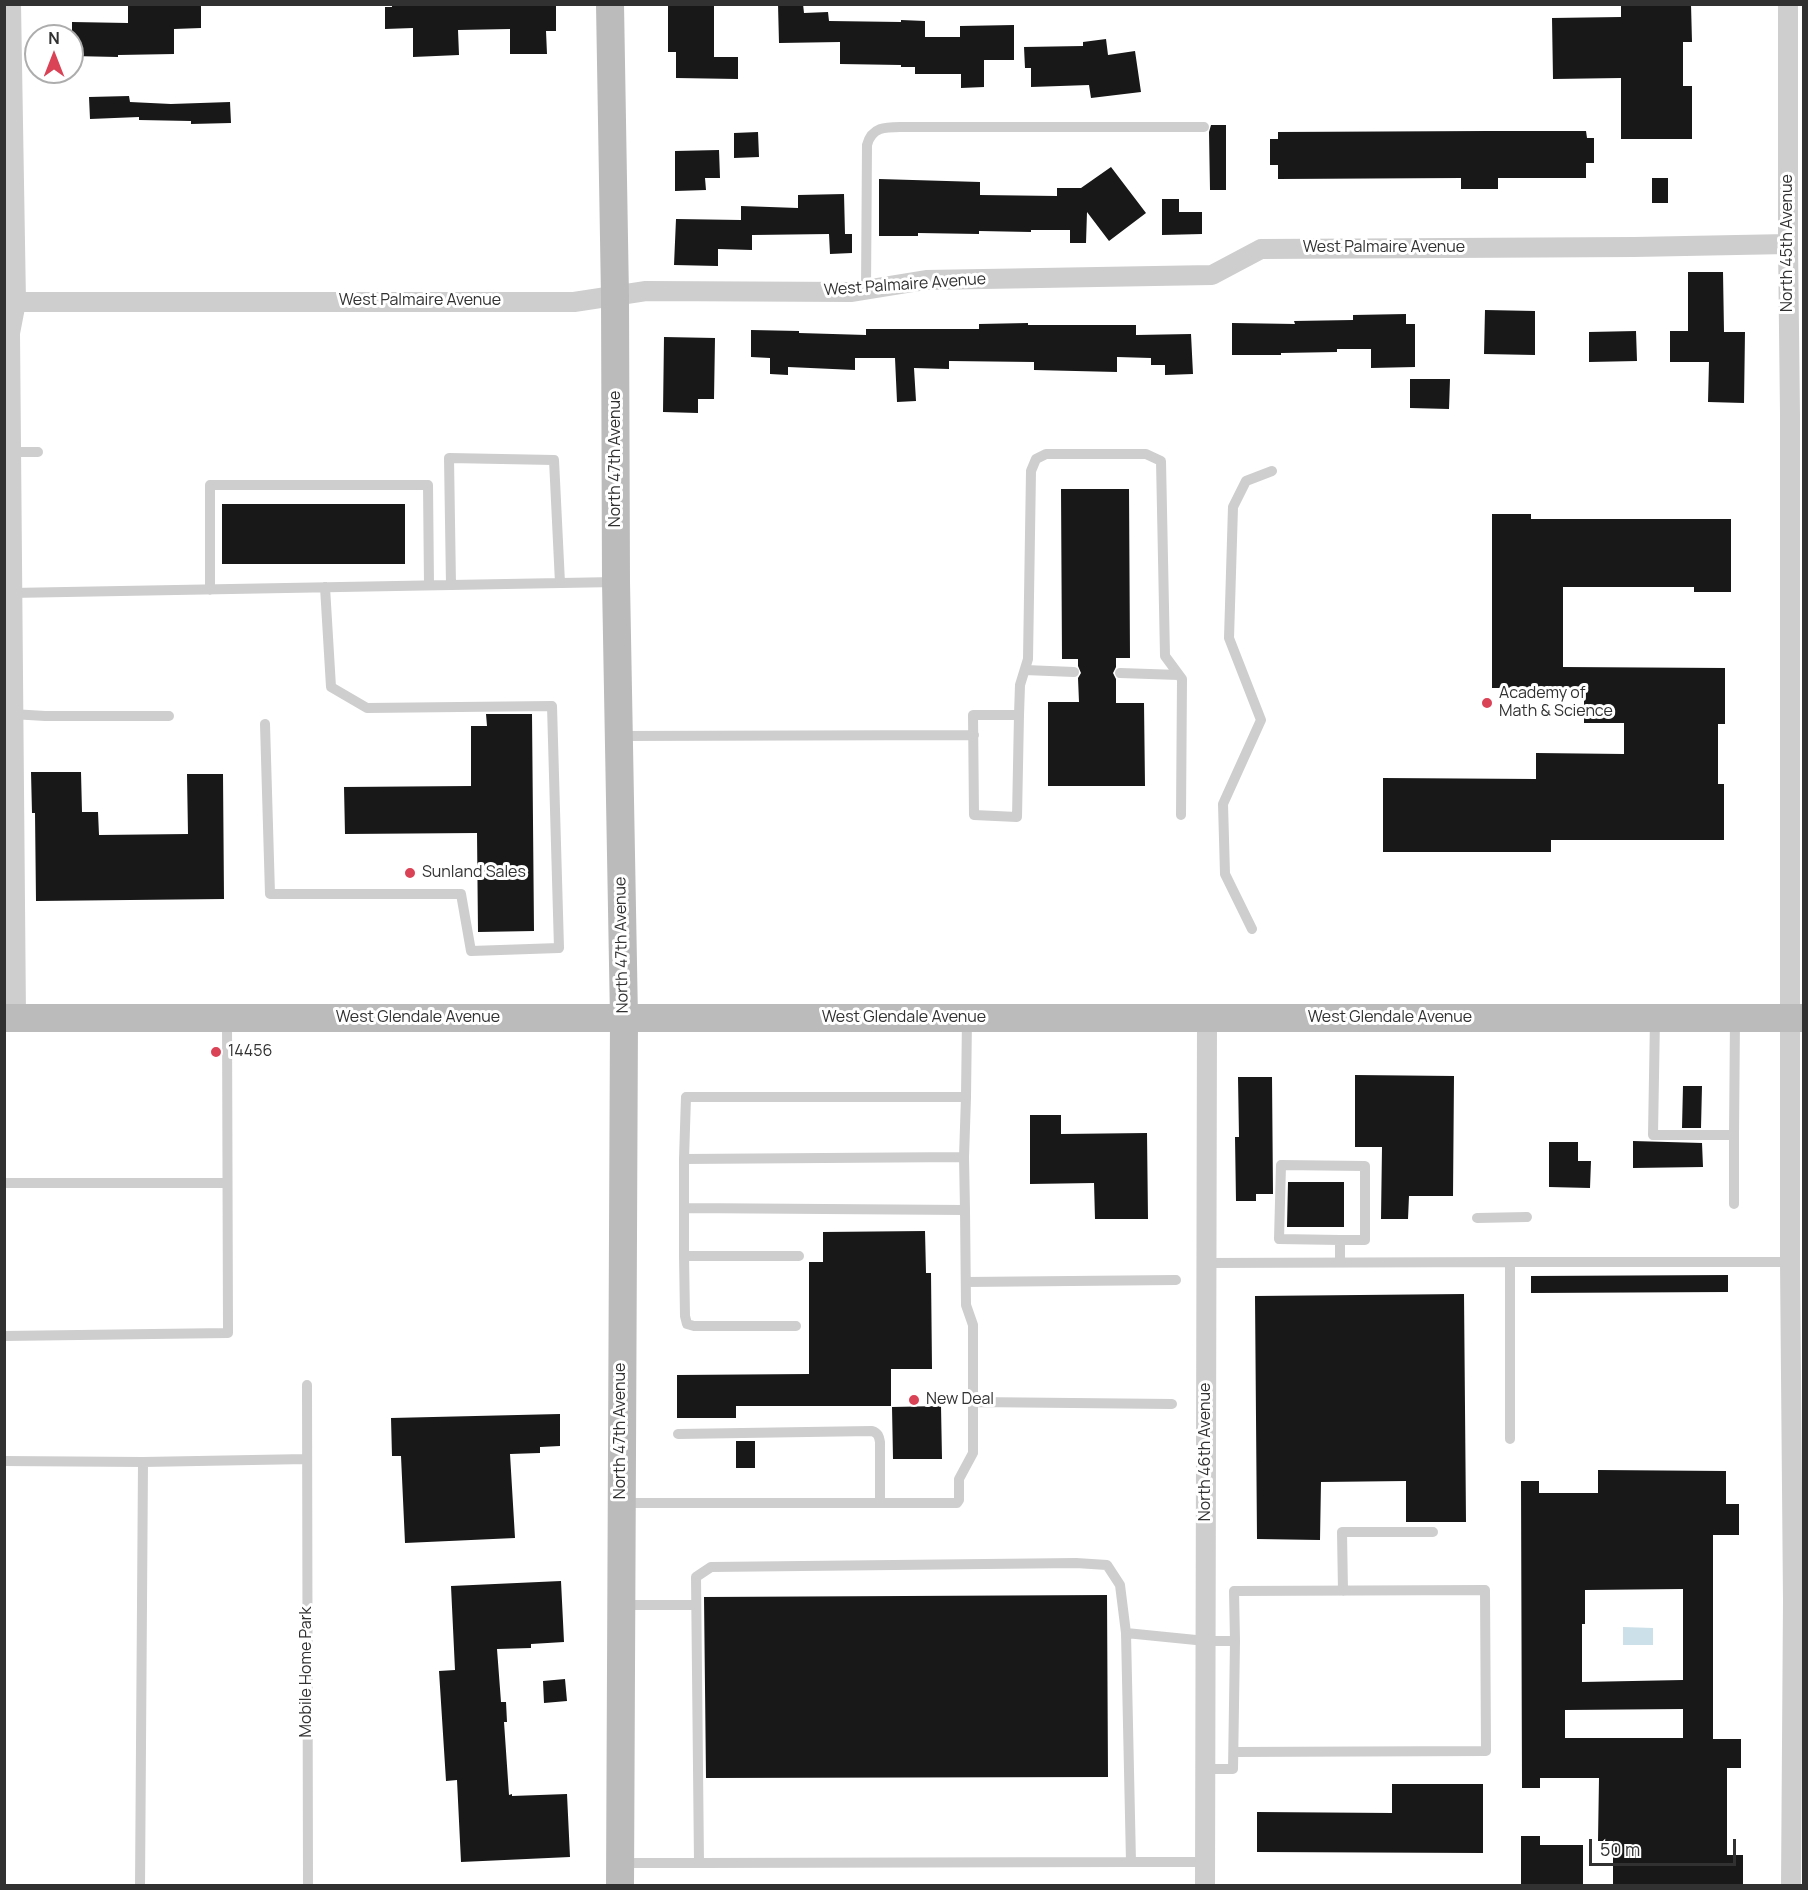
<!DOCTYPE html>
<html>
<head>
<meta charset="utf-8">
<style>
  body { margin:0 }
  #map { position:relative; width:1808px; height:1890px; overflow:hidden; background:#fff; font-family:Manrope,sans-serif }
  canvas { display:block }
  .frame { position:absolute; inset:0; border:6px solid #313131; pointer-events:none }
  .north { position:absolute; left:24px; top:24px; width:60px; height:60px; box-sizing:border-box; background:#fff; border:2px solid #adadad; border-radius:50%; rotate:0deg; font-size:16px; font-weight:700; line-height:24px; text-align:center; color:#313131 }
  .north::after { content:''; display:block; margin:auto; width:21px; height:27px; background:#da4256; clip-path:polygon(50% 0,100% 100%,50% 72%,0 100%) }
  .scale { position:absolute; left:1589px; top:1839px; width:147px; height:27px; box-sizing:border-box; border:3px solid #313131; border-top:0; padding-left:8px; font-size:18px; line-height:21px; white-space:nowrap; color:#313131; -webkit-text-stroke:4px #fff; paint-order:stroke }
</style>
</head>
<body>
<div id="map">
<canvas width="1808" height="1890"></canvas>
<div class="frame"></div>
<div class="north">N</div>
<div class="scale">50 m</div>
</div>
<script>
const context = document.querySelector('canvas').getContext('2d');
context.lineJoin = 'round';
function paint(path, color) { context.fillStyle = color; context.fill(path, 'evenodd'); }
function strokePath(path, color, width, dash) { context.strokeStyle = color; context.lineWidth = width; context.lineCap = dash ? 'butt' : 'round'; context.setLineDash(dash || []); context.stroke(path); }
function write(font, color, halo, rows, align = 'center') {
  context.font = font + ' Manrope,sans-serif'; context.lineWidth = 6; context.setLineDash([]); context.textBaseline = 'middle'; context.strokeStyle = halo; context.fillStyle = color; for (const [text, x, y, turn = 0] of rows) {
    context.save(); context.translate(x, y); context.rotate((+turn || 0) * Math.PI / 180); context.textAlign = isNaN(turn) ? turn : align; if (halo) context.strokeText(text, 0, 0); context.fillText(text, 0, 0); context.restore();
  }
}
paint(new Path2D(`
  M1623,1627L1653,1628V1645H1623Z`), '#cce0e9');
paint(new Path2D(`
  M128,4H201V28L174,29V54L118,55V57L72,56V22L128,23Z
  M392,4H556V31H546L547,54H510V29L458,30L459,55L413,57V28L385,29V7H392Z
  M668,4H714V57H738V79L676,78V52H668Z
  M778,4H803L804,13L828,12L829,21L901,22V20L925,21V37H960V26L1014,25V60H984V87L961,88V74H915V67H901V65L840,64V42L779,43Z
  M1621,4H1691L1692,42H1683V86H1692V139H1621V78L1553,79L1552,18L1621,17Z
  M1106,39L1108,55L1135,51L1141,92L1091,98L1089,85L1031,87V68H1025L1024,47L1083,46V42Z
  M129,96L130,102L171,104L230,102L231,123L191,124V121L139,120V117L90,119L89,97Z
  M1211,125H1226V190H1210L1209,132Z
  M1486,131H1586L1587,138H1594V163H1586V178H1498V189H1461V178L1278,179V165H1270V139H1278V132Z
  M758,132L759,157L734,158V133Z
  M719,150L720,178H705L706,190L675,191V151Z
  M1111,167L1146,213L1109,241L1087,212L1086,243H1070V230H1031V232L979,231V234L918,233V236H879V179L980,182V195L1057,196V188H1081Z
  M1652,178H1668V203H1652Z
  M844,194L845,234H852V253L830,254L829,234L752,235V250L718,249V266L674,265L676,219L741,220V206L798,208V195Z
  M1162,199H1179V212H1202V234L1162,235Z
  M1688,272H1723L1724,332H1745L1744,403L1708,402L1709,362H1670V331H1688Z
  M1485,310L1535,311V355L1484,354Z
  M1406,314V324H1415V367L1371,368V349H1337V352L1281,353V355H1232V323L1295,324L1294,321L1353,320V315Z
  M1028,323V325H1136V335L1191,334L1193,374L1165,375V365H1151V358L1117,357V372L1034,370V362L949,361V369L914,368L916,401L897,402L895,358H855V370L788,367V375L770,374V358L751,357V330L799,331V333L866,335V329H979V324Z
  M1636,331L1637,361L1589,362V332Z
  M664,337L715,338L714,399H698V413L663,412Z
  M1410,379H1450L1449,409L1410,408Z
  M1061,489H1129L1130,658H1116V667L1113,673L1116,679V703H1144L1145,786H1048V702H1079L1078,678L1081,673L1078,666V659H1062Z
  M222,504H405V564H222Z
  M1492,514H1531V519H1731V592H1694V587H1563V667L1725,668V724H1718V784H1724V840H1551V852H1383V778L1536,779V753L1624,754V723H1584V688H1492Z
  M486,714H532L534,931L478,932L477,833L345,834L344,787L471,786V726H487Z
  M31,772H81L82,812H98L99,835L188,834L187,774H223L224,899L36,901L35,813H32Z
  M1355,1075L1454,1076L1453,1196H1409L1408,1219H1381L1382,1147H1355Z
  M1238,1077H1272L1273,1194H1256V1201H1236L1235,1137H1239Z
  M1683,1086H1702L1701,1128H1682Z
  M1030,1115H1061V1134L1147,1133L1148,1219H1095L1094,1183L1030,1184Z
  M1633,1141L1702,1143L1703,1167L1633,1168Z
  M1549,1142H1578V1161H1591L1590,1188L1549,1187Z
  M1288,1182H1344V1227H1287Z
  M925,1231L926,1273H931L932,1369H891V1406H736V1418H677V1375L809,1374V1262H823V1232Z
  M1728,1275V1292L1531,1293V1276Z
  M1464,1294L1466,1522H1406V1481L1321,1482L1320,1540L1257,1539L1255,1296Z
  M941,1406L942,1459H893L892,1407Z
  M560,1414V1446L540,1447V1453L510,1454L515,1538L405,1543L401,1456H392L391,1418Z
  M736,1441H755V1468H736Z
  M1598,1470L1726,1471V1504H1739V1535H1713V1739H1741V1768H1727V1855H1743V1886H1613V1841H1598L1599,1778H1540V1788H1522L1521,1481H1539V1493H1598ZM1683,1589V1680L1582,1682V1624H1585V1590ZM1683,1709V1738H1565V1710Z
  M561,1581L564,1642L531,1644V1648L497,1649L501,1702H506L507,1722H504L509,1795L512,1794V1796L567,1794L570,1857L461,1862L457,1780L446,1781L439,1671L455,1670L451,1586Z
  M1107,1595L1108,1777L706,1778L704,1597Z
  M565,1679L567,1701L544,1703L543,1681Z
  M1392,1784H1483V1853L1257,1852V1812L1392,1813Z
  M1521,1836H1540V1845H1583V1886H1521Z`), '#181818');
strokePath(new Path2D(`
  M866,290L867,145C872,126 887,127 903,127H1204
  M11,452H38
  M451,585L449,458L554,460L560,583
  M210,590V485H428L429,585
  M11,593L616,582
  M1025,670L1074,672
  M1120,673L1179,675
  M12,714L45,716H169
  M973,715H1019L1017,817L974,815Z
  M1019,715L1020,685L1028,659L1031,471L1036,459L1046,454H1146L1161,461L1165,656L1182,679L1181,815
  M265,724L270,894H461L471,951L559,948L552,706L367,708L331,687L325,587
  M619,736L974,735
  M1252,929L1225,874L1223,804L1261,720L1229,638L1233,507L1246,481L1272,471
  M1655,1018L1653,1135H1734V1204
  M1734,1135L1735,1018
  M964,1157L966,1097
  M4,1183H227
  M684,1208V1159
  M1477,1218L1527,1217
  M1340,1240H1365V1166L1281,1165L1279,1239L1340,1240V1262
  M684,1256L685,1316L687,1324L694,1326H796
  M799,1256H684V1208L965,1210L964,1157L684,1159L686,1097H966L967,1018
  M1207,1263L1510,1262
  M966,1282L1176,1280
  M4,1336L228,1333L227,1018
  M307,1385L308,1886
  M973,1402L1172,1404
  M678,1434L872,1431C878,1433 879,1436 880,1442V1503
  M1510,1439V1262H1790
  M4,1461L143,1462L307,1459
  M623,1503H957L959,1500V1479L973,1453V1325L966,1305L965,1210
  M1343,1591L1342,1532H1433
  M621,1605H696
  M1126,1633L1131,1862H1205
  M1234,1752L1486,1751L1485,1590L1234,1591L1235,1641
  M620,1863H699L696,1577L711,1567L1076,1563L1107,1565L1120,1585L1126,1633L1206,1641H1235L1233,1769H1205
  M699,1863L1131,1862
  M140,1886L143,1462`), '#cecece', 10);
strokePath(new Path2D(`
  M11,4L16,302L10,333L16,1018
  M1788,4V244L1790,414V1262L1793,1601L1791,1886
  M16,302H574L646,291L852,292L926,280L1212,275L1261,249L1634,247L1788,244
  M1205,1886L1207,1018`), '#cecece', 20);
strokePath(new Path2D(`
  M610,4L615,297L616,582L624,1018L620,1886
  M4,1018H1804`), '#bbb', 28);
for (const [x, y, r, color] of [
  [1487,703,6,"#da4256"],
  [410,873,6,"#da4256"],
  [216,1052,6,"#da4256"],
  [914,1400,6,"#da4256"]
]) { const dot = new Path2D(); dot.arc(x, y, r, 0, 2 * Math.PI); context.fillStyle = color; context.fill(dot); strokePath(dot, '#fff', 2); }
write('16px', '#313131', '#fff', [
  ["North 45th Avenue",1788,243,-90],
  ["West Palmaire Avenue",1384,248],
  ["West Palmaire Avenue",905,285,-4],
  ["West Palmaire Avenue",420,301],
  ["North 47th Avenue",616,459,-90],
  ["North 47th Avenue",622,945,-91],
  ["West Glendale Avenue",418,1018],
  ["West Glendale Avenue",904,1018],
  ["West Glendale Avenue",1390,1018],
  ["North 47th Avenue",621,1431,-90],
  ["North 46th Avenue",1206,1452,-90],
  ["Mobile Home Park",307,1672,-90]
]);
write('16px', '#313131', '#fff', [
  ["Academy of",1499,694],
  ["Math & Science",1499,712],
  ["Sunland Sales",422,873],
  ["14456",228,1052],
  ["New Deal",926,1400]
], 'left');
</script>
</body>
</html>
